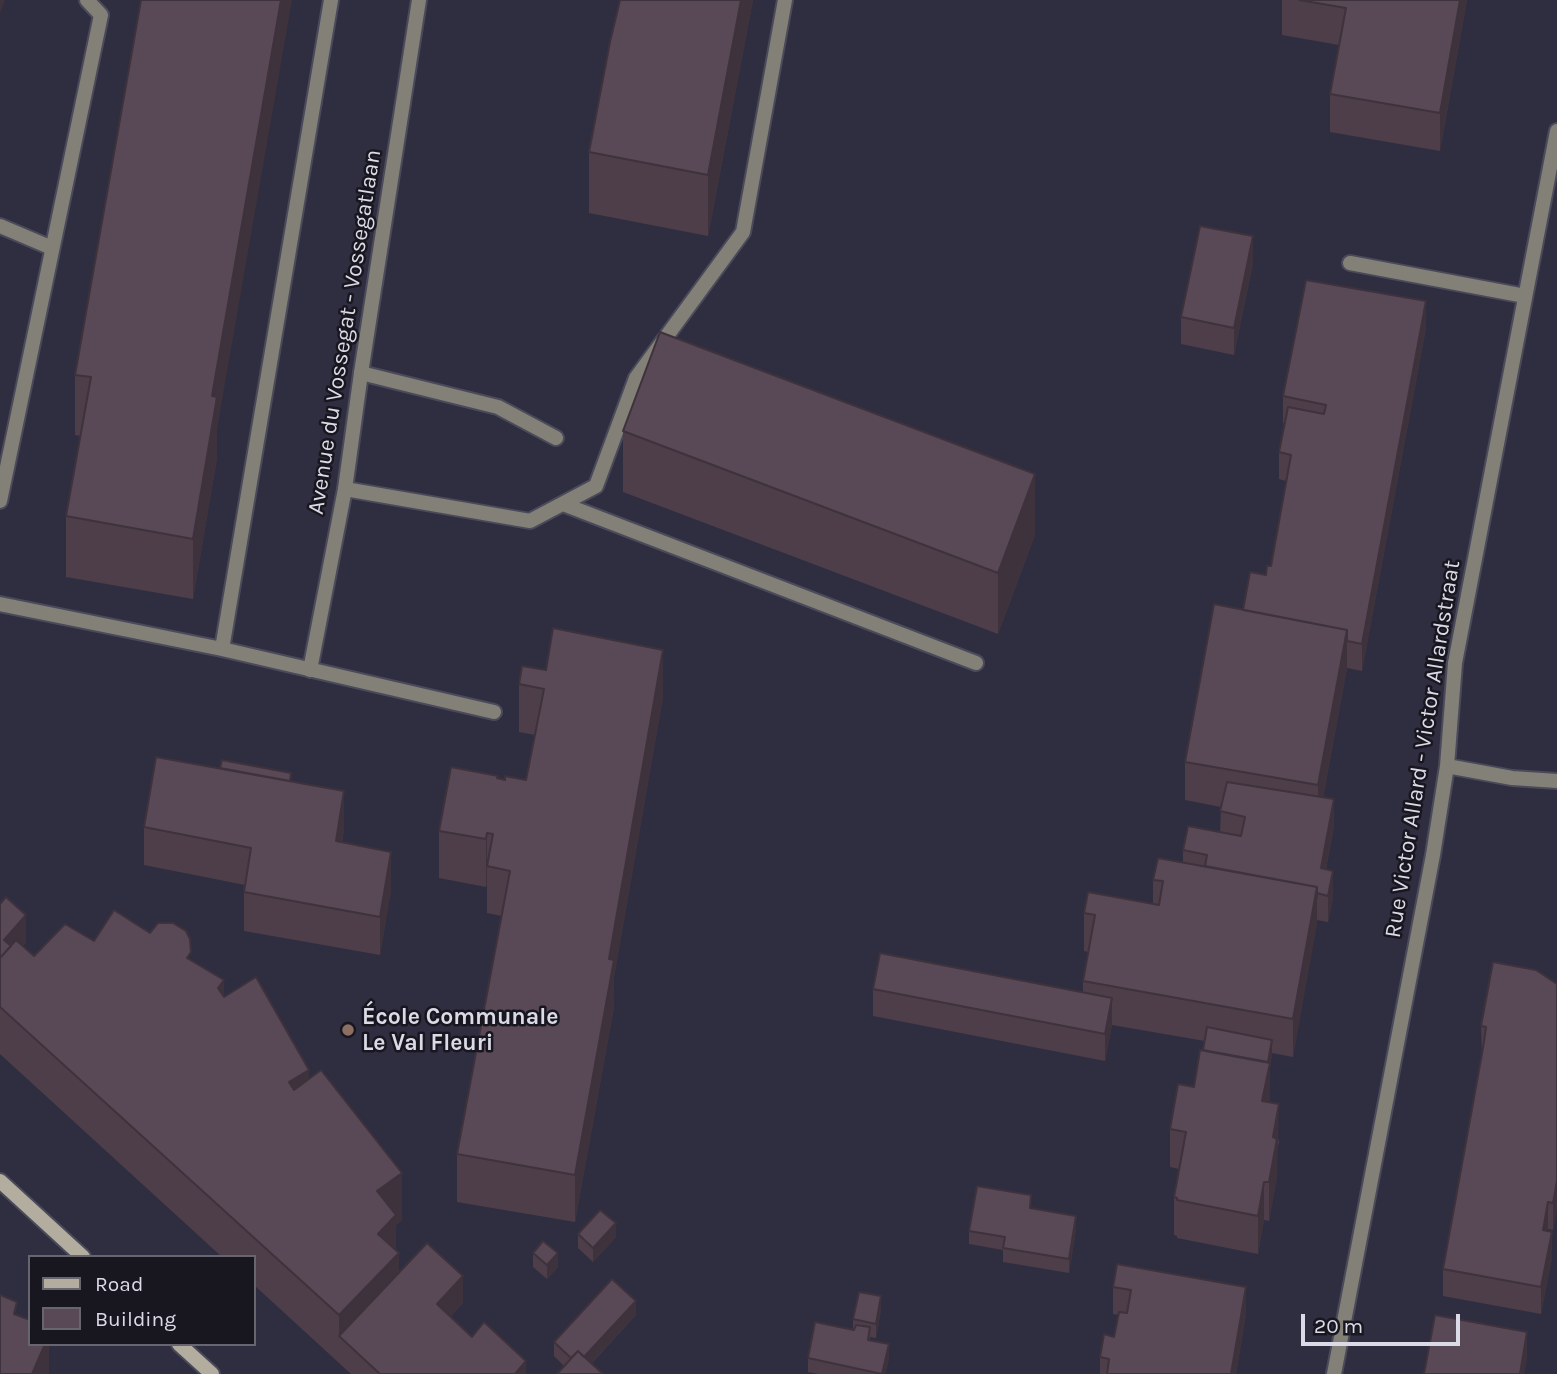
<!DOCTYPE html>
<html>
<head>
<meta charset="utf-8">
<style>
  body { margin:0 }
  #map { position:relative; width:1557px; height:1374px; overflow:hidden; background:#2f2e40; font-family:Karla,sans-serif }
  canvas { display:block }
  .legend { position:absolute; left:28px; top:1255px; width:228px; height:91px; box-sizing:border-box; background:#181720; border:2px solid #666570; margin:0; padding:9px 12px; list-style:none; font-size:21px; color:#dbdbe7 }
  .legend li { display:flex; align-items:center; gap:14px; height:35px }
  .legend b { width:35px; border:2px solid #666570 }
  .scale { position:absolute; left:1301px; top:1314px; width:159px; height:32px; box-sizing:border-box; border:4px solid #dbdbe7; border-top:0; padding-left:9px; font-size:21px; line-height:24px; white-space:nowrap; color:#dbdbe7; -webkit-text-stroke:5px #181720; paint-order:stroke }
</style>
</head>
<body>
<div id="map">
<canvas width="1557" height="1374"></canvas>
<ul class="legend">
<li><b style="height:9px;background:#b2ad9e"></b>Road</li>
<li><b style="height:19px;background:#594856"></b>Building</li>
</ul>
<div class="scale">20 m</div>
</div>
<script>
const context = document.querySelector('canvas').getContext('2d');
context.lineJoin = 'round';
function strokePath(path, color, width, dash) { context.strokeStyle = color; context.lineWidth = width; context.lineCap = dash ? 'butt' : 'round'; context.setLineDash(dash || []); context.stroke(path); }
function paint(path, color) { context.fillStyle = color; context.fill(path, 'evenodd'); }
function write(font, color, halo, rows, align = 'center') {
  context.font = font + ' Karla,sans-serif'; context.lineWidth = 5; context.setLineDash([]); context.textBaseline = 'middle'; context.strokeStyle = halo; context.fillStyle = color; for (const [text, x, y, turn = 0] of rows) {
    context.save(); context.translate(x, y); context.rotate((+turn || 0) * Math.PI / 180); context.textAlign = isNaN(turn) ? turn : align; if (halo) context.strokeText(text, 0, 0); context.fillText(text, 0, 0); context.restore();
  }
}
const lane = new Path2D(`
  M0,226L52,248
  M1350,263L1525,296
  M361,373L498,407L556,438
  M345,489L530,521L596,486L636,378L743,232L785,0
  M0,501L101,15L87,0
  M563,504L976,663
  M0,604L222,649L494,712
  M222,649L331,0`);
const street = new Path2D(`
  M310,670L345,489L361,373L419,0
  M1447,766L1512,778L1557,781
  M1334,1374L1433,855L1447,766L1455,663L1557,131`);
const secondary = new Path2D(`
  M0,1181L83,1257
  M179,1344L212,1374`);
strokePath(lane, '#4b4a5b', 18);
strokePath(street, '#4b4a5b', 18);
strokePath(secondary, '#4b4a5b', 18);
strokePath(lane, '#838077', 14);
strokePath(street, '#838077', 14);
strokePath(secondary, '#b2ad9e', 14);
paint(new Path2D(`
  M141,0L217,429V458L193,599L66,577V516L80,436L75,435V375Z
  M620,0H753L708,236L589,213V152Z
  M1282,0H1467L1440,151L1330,132V94L1339,45L1282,35Z
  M1253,263L1234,355L1181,344V317Z
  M1426,328L1362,671L1347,668L1323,798L1334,826L1326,869L1333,898L1328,922L1317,920L1293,1057L1272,1053L1270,1068L1269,1102L1279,1142L1277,1150V1177L1269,1221L1264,1220L1258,1254L1177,1238V1236L1174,1235V1197L1179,1169L1170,1167V1129L1194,1087L1205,1041L1112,1025L1105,1061L873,1016V989L1083,992V981L1088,952L1084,951V913L1153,904V880L1183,863V850L1220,832L1221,807L1185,800V762L1243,610L1271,566L1286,481L1279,479V452L1284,423H1283V396Z
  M623,431L1035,535L998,634L623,492Z
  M519,684L663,697L614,977V1007L575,1222L457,1202V1154L502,916L487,913V882L486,887L439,878V831L498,778L505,780H526L535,735L519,732Z
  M291,781L344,829L342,843L391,890L380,955L244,931V892L245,885L144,865V827Z
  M0,904L26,942L23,946L34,956L94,941L191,960L224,997L309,1079L402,1220L396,1225V1250L399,1273L463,1303L451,1316L472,1337L526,1374H351L254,1285V1257H222L0,1054Z
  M1557,984V1208L1553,1230L1548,1229V1231L1552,1258L1541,1314L1443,1296V1269L1482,1053L1481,1026Z
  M1031,1208L1076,1230L1069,1273L1003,1262V1250L969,1244V1231Z
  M578,1234L616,1237L593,1262L578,1248Z
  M533,1253L558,1267L547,1279L533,1267Z
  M1113,1287L1246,1314L1236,1374H1100V1357L1114,1337L1119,1315L1113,1314Z
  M881,1310L876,1338L870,1337V1340L889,1358L885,1374H818L808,1372V1358L853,1330V1319Z
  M636,1315L591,1364L564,1366L554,1356V1342Z`), '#4d3e4a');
paint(new Path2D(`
  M0,0H5L0,13Z
  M281,0H292L217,429V458L193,599V539L212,396Z
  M741,0H753L708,236V175Z
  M1460,0H1467L1440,151V113Z
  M1253,236V263L1234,355V328Z
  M1426,301V328L1362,671V644Z
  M1035,474V535L998,634V573Z
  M1347,630V668L1318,824V785Z
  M663,650V697L614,977V1007L575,1222V1175L609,959Z
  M344,791V829L336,880V841Z
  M1334,799V826L1321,895V868Z
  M487,833V882L486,887V839Z
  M391,852V890L380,955V917Z
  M1333,871V898L1328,922V896Z
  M1317,887V925L1293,1057V1019Z
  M26,915V942L4,967V940Z
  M224,980V1027L218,988Z
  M1112,998V1025L1105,1061V1034Z
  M1272,1040V1054L1270,1068V1101L1262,1139V1101Z
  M309,1070V1117L289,1082Z
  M1279,1104L1277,1177L1269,1221V1182L1273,1137Z
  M402,1173V1220L396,1225V1256L399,1253V1300L339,1336V1315L377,1191Z
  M1557,1181V1208L1553,1230V1203Z
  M1264,1182V1220L1258,1254V1216Z
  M1548,1202V1229L1543,1257V1230Z
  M1076,1216V1230L1069,1273V1259Z
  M616,1223V1237L593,1262V1248Z
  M1552,1232V1258L1541,1314V1287Z
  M558,1253V1267L547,1279V1265Z
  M463,1276V1303L437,1331V1304Z
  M1246,1287V1314L1236,1374H1231Z
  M881,1296V1310L876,1338V1324Z
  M636,1301V1315L581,1374L578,1364Z
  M1527,1332V1359L1524,1374H1520Z
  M44,1344H49V1374H32Z
  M889,1344V1358L885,1374H882Z
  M526,1361V1374H515Z`), '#3e323c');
const building = new Path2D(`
  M141,0H281L212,396L217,397L193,539L66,516L91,377L75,375Z
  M620,0H741L708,175L589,152L610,42Z
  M1299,0H1460L1440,113L1330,94L1346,8Z
  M1200,226L1253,236L1234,328L1181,317Z
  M1306,280L1426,301L1362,644L1347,641V630L1243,610L1250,572L1266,575L1267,566H1271L1291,455L1279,452L1288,407L1324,414L1326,405L1283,396Z
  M660,332L1035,474L998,573L623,431Z
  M1214,604L1347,630L1318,785L1185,762Z
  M553,628L663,650L609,959L614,960L575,1175L457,1154L510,871L487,866L493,834L487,833L486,839L439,831L451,767L498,776L497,778L505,780V776L526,780L544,689L519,684L522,666L546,670Z
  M156,757L344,791L336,841L391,852L380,917L244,892L251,848L144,827Z
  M222,760L291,773L290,781L220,768Z
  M1227,782L1334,799L1321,868L1333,871L1328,896L1317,893V898V887L1205,866L1207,855L1183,850L1188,826L1241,836L1245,817L1220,811Z
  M1158,858L1317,887L1293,1019L1083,981L1095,915L1084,913L1088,892L1159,905L1163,881L1153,880Z
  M6,897L26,915L4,940L11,946L0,958V904Z
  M114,910L150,933L158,923H173L186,931L190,939L191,952L187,958L224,980L218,988L224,997L256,977L309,1070L289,1082L294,1090L321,1070L402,1173L377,1191L396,1215L378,1234L399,1253L339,1315L0,1007V958L16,940L34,956L65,924L94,941Z
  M880,953L1112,998L1105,1034L873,989Z
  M1493,962L1536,970L1557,984V1181L1553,1203L1548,1202L1543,1230L1552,1232L1541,1287L1443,1269L1483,1048L1486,1027L1481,1026Z
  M1207,1027L1272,1040L1268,1062L1203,1050Z
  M1200,1050L1270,1063L1262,1101L1279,1104L1273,1137L1277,1139L1269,1182H1264L1258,1216L1177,1200V1198L1174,1197L1186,1132L1170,1129L1178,1084L1194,1087Z
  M977,1186L1031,1195L1030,1208L1076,1216L1069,1259L1003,1248L1005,1237L969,1231Z
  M600,1210L616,1223L593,1248L578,1234Z
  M543,1241L558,1253L547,1265L533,1253Z
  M427,1243L463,1276L437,1304L472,1337L484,1322L526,1361L515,1374H380L339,1336Z
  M1117,1264L1246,1287L1231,1374H1107L1109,1359L1100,1357L1104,1334L1114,1337L1119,1312L1127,1313L1131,1290L1113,1287Z
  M612,1279L636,1301L584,1357L578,1351L571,1358L554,1342Z
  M859,1292L881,1296L876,1324L853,1319Z
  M0,1295L17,1302L14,1314L30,1320V1344H45L32,1374H0Z
  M1435,1315L1527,1332L1520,1374H1424Z
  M815,1322L854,1330L856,1325L870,1327L868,1340L889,1344L882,1374L808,1358Z
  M578,1351L603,1374H557Z`);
paint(building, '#594856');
strokePath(building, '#3e323c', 2);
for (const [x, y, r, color] of [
  [348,1030,7,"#8d6e63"]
]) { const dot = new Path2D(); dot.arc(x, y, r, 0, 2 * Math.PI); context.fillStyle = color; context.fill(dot); strokePath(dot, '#181720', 2.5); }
write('23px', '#dbdbe7', '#181720', [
  ["Avenue du Vossegat - Vossegatlaan",345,332,-81],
  ["Rue Victor Allard - Victor Allardstraat",1423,749,-81]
]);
write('bold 23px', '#dbdbe7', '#181720', [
  ["École Communale",362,1017],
  ["Le Val Fleuri",362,1043]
], 'left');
</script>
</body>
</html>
